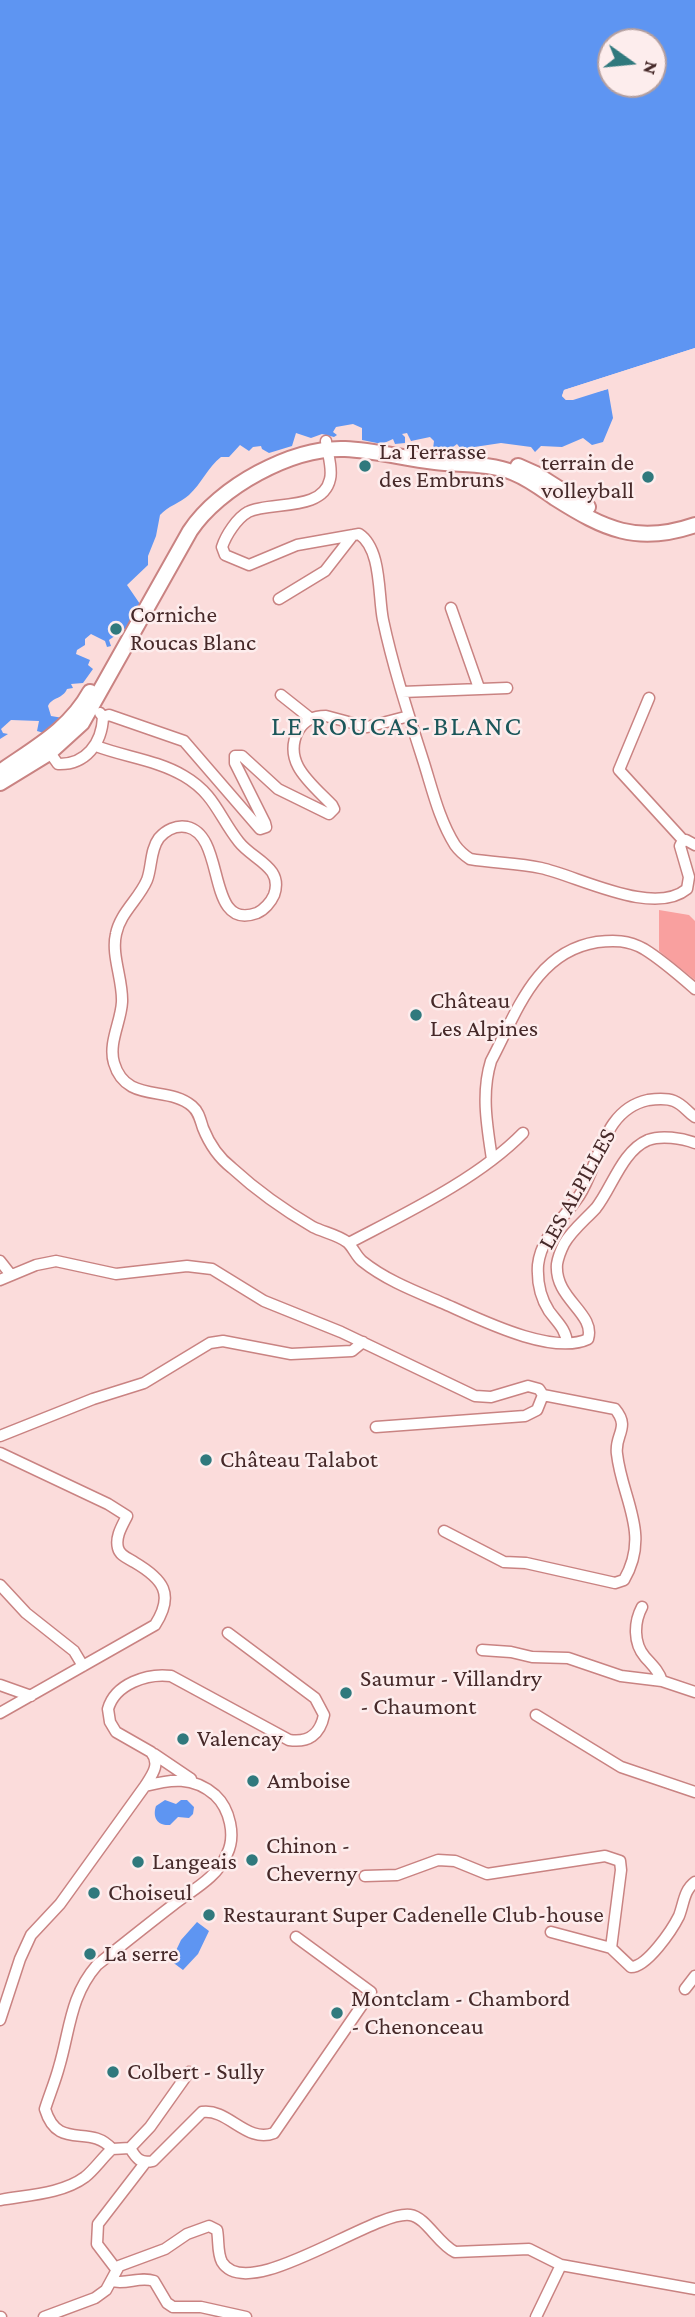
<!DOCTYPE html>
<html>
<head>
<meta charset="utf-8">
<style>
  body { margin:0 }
  #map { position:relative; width:695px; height:2317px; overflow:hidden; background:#fbdcdb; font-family:"Crimson Pro",serif }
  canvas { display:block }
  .north { position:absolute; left:597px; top:28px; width:70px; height:70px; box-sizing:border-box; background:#fdeded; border:2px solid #b49f9f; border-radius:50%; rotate:105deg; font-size:19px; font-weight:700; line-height:28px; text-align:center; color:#462929 }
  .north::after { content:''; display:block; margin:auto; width:24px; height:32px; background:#30797d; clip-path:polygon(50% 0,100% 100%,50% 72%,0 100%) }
</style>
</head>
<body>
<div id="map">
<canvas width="695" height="2317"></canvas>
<div class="north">N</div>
</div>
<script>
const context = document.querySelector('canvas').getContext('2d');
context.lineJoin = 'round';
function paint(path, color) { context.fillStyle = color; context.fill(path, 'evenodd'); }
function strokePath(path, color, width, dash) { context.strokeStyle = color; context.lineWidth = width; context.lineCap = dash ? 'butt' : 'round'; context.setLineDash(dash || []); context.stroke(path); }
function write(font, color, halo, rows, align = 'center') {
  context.font = font + ' "Crimson Pro",serif'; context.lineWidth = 5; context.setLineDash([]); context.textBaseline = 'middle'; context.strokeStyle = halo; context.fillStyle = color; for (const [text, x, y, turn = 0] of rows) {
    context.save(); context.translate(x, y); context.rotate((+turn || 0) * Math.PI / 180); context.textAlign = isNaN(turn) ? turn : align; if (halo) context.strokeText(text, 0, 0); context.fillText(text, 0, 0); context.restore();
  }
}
paint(new Path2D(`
  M659,910L689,915L695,921V980L659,951Z`), '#f9a09f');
paint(new Path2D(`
  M0,0H695V348L564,390L562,396L566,400L608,389L613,418L603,442L592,445L583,438L562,447L541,446L535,452L531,447L501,443L461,449L457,444C450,450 442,452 433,449L434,441L430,437L411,441L407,433L402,434L405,437V443L395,444L393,439L382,444L362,440V428L353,424L336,427L333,432L337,435L334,437L322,434L311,438L296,433L292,446L269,453L262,449L261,446L253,447L249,451L240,445L229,457H221C208,467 202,483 189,495C180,503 168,506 160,515L156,536L148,556V565L127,585L140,604L132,624L109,640L111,646L107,647L105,641L91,634L85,639V645L77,650L76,654L90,660L88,665L93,669L83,683L71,684L73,688L67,689C63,699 52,697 48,706L51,716L63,718L44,733L37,731L39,721L11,720L1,729L3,733L8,734L0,739ZM611,42H653V84H611Z
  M165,1800L176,1804L181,1800H187L194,1807L193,1814L189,1818L178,1817L170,1825C158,1826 152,1818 156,1806Z
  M197,1922L209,1931L198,1954L183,1970L171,1961L181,1940Z`), '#5e95f2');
paint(new Path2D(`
  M695,348V351L566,395L572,396L607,386L611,388L573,400H566L562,396L564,390Z`), '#fbdcdb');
const street = new Path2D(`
  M326,441C327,452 333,468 330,479C323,512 271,501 248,512C237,518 226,535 222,547L225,555L249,565L297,545L359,534C382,549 378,596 383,620C393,667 408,713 423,760C432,788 439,820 455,845C460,852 464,855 470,859C494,863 518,863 541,868C578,876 653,917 687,889L689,877L680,846L683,840H686L695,845
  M279,599L325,571L353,535
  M451,608L479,688
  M402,692L507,688
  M281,695L310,718
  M649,698L619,770L683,840
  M103,717L109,715L184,741L260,829L266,827L265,823L235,763V756H242L278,789L329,814L334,809L332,805C312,784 282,763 298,731C305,720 313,716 326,716L367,727L409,716
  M96,746C125,757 157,760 184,776C215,794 219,817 239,842C253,860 284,867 274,895C271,902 264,910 257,913C205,932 227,836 187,827C176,825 166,830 159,838C150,850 152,867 147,880C139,899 120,913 116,934C111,955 123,980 122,1002C121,1022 108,1043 114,1063C126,1104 168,1085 192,1106C199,1112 200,1119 203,1128C209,1143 219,1158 232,1168C256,1190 284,1210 313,1227C323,1232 338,1235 347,1242C353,1247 356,1256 362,1261C387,1281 417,1292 445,1304C479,1319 552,1356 588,1339C596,1313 554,1299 557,1264C558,1258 561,1250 564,1244C572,1230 585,1220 596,1208C612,1188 622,1151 648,1140C661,1135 682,1138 695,1143
  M48,750L58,764C86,765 102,743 103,717L100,713
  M492,1159C487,1126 481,1093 491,1061C517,1012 535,952 597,942C614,940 628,940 644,949C662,960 679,975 695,989
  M349,1243C406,1213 478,1179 523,1133
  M0,1261L11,1275
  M0,1280L36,1265L56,1261L116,1274L187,1266L212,1269L264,1301L341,1332L475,1396L491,1397L528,1386L539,1389L543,1395L615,1409C631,1428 614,1435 617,1454C622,1499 651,1534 624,1580L615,1583L526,1563L504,1562L444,1531
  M567,1343C566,1329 557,1322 549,1311C540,1297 537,1281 538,1265C541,1237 564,1218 579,1196C600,1164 602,1110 648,1100C656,1099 666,1098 674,1101C684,1105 687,1112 695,1117
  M376,1427L525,1416L537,1410L543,1395
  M0,1436L93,1399L144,1383L210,1343L223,1341L291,1354L352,1351L363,1342
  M0,1453L108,1504L127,1516C122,1526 115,1537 118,1548C120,1556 128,1558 134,1562C163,1579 175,1594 155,1625L0,1713
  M0,1585L26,1613L74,1651L83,1666
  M642,1607C634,1622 633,1643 645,1657C652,1665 659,1671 662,1681
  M482,1650L511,1652L532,1657L568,1658L621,1676L662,1681L695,1692
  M0,1685L31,1696
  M536,1715L621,1767L695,1792
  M154,1754L191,1779
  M365,1876L397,1875L438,1860L455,1861L487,1874L605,1856L620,1861L621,1870L611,1948
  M551,1932L611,1948L631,1967C647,1967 672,1930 679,1916C684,1903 684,1890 695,1882
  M685,1989L695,1976
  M0,2020L20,1959L31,1935L60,1904L145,1786C152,1775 161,1764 151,1752L116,1732L110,1722L108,1709C115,1684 147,1673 171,1676L289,1740C308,1743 320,1735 324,1715L315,1698L228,1633
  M130,2148L150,2127L189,2072
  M112,2149C90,2123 58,2152 45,2109C49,2096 55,2082 59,2067C70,2030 70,1996 97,1965C122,1945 147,1925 173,1905C192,1890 217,1878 227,1854C236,1836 230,1809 215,1795C193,1776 171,1779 145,1786
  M0,2200C27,2195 62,2194 85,2177C95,2169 102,2158 112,2149L130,2148C136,2158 140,2164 153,2161L202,2112C228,2108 247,2144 274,2133L371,1992L296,1937
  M116,2269L97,2244L98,2224L145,2163
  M112,2281C126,2285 140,2276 154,2281L167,2303L173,2307H201L246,2317
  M0,2317H1
  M44,2317L95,2298L106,2290L119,2266L165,2249L187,2234L209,2226L217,2230C219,2240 217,2253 222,2262C248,2305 374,2210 410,2215C426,2217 438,2244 455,2252L529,2249L561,2265L695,2289
  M536,2317L561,2265`);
const secondary = new Path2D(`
  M518,466L536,474L588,507
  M0,772C34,748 69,730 90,692
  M0,783L49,753L82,723L190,531C219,487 292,447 345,449C375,450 405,459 435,462C461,465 490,463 514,473C529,479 542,489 555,498C604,529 637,545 695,525`);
strokePath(street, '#c98382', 13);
strokePath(secondary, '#c98382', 18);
strokePath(street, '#fff', 10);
strokePath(secondary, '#fff', 14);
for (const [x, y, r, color] of [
  [365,466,7,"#30797d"],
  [648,477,7,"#30797d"],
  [116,629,7,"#30797d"],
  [416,1015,7,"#30797d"],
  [206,1460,7,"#30797d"],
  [346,1693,7,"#30797d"],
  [183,1739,7,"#30797d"],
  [253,1781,7,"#30797d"],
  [252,1860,7,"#30797d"],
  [138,1862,7,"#30797d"],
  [94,1893,7,"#30797d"],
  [209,1915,7,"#30797d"],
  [90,1954,7,"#30797d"],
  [337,2013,7,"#30797d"],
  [113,2072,7,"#30797d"]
]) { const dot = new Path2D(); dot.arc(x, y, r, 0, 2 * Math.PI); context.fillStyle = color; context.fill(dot); strokePath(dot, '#fdeded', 2.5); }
write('24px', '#462929', '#fdeded', [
  ["La Terrasse",379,452],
  ["des Embruns",379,480],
  ["terrain de",634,463,"right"],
  ["volleyball",634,491,"right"],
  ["Corniche",130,615],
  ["Roucas Blanc",130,643],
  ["Château",430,1001],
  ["Les Alpines",430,1029],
  ["Château Talabot",220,1460],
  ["Saumur - Villandry",360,1679],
  ["- Chaumont",360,1707],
  ["Valencay",197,1739],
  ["Amboise",267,1781],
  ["Chinon -",266,1846],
  ["Cheverny",266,1874],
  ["Langeais",152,1862],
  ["Choiseul",108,1893],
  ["Restaurant Super Cadenelle Club-house",223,1915],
  ["La serre",104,1954],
  ["Montclam - Chambord",351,1999],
  ["- Chenonceau",351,2027],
  ["Colbert - Sully",127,2072]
], 'left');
write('24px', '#462929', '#fdeded', [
  ["LES ALPILLES",577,1189,-61]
]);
context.letterSpacing = '2px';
write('28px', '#1c575a', '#fdeded', [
  ["LE ROUCAS-BLANC",397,726]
]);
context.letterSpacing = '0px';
</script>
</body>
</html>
